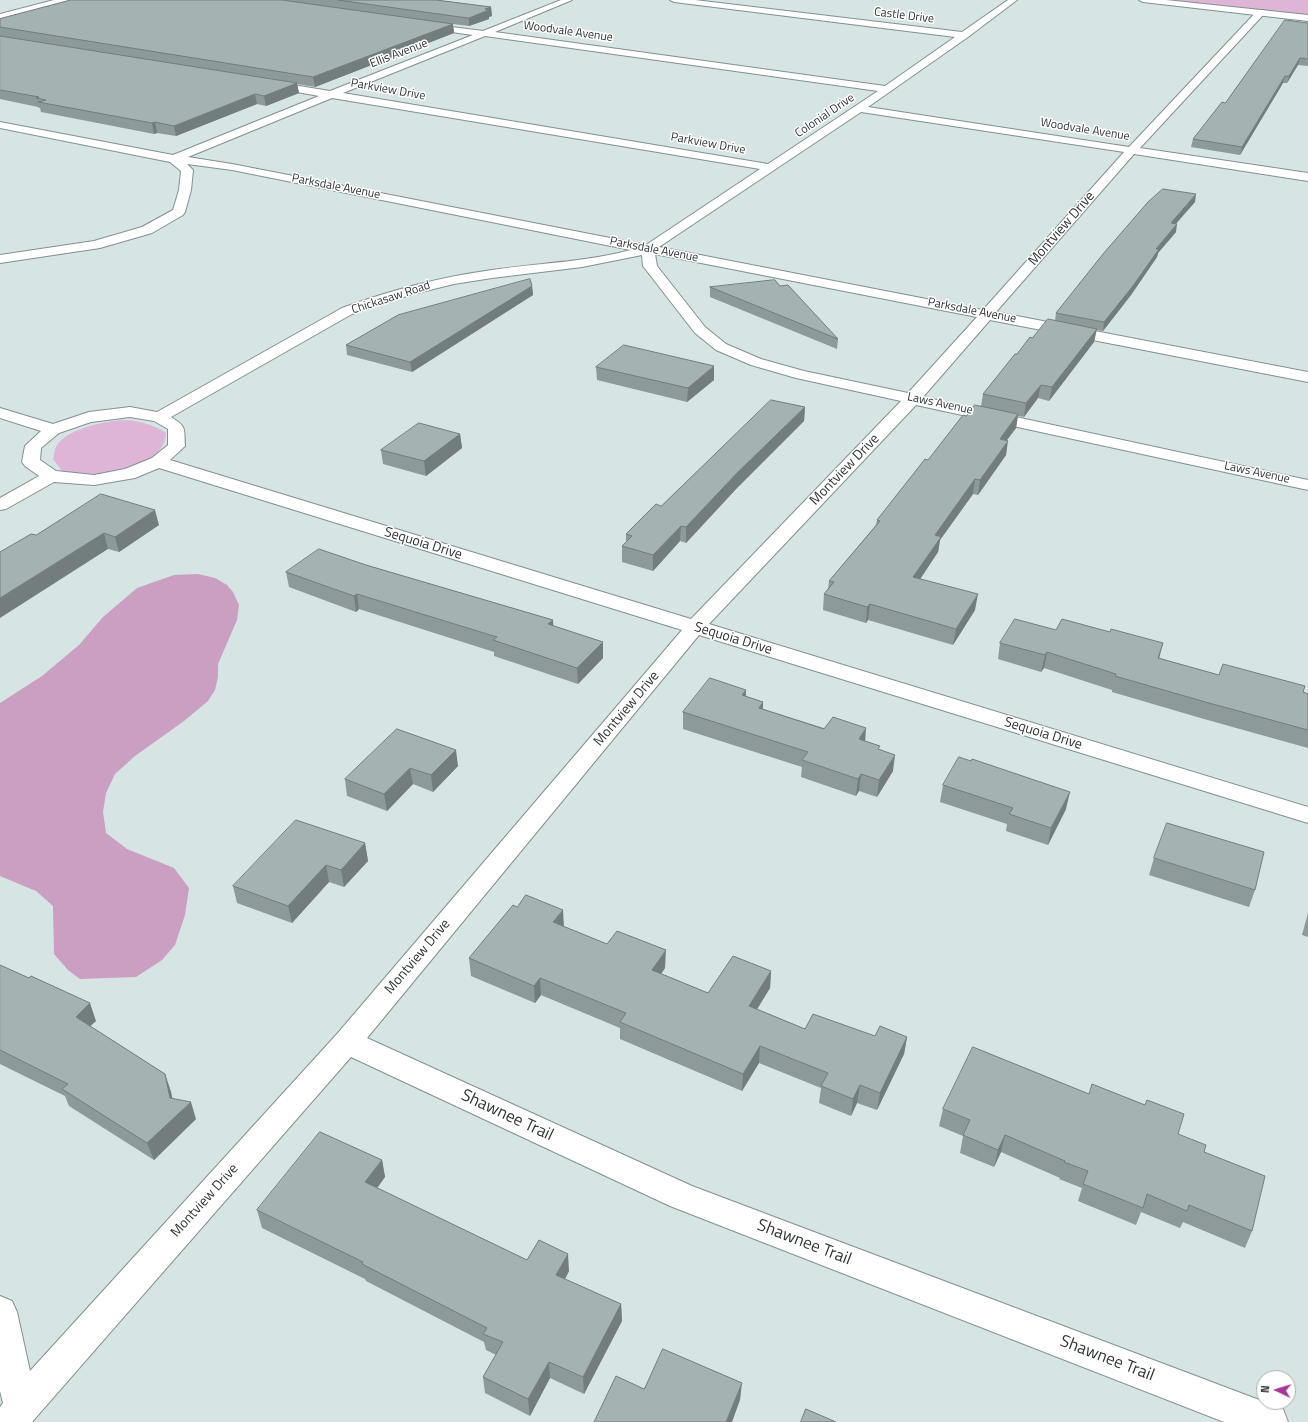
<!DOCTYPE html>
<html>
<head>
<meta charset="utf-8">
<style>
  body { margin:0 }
  #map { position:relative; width:1308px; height:1422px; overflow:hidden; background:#d6e4e4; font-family:"Titillium Web",sans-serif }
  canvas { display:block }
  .north { position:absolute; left:1256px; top:1370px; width:40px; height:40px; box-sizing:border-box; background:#fff; border:1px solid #acaeae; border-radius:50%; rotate:274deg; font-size:11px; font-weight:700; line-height:16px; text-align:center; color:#303535 }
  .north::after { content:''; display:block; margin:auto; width:14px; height:18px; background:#a43797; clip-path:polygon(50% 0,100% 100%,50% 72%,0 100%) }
</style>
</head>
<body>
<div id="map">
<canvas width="1308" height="1422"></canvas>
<div class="north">N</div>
</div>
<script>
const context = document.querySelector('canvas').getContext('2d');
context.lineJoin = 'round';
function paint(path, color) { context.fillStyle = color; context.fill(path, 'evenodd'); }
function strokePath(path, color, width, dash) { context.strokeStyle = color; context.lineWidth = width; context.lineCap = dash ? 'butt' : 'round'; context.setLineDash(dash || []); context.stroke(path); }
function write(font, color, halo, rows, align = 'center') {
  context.font = font + ' "Titillium Web",sans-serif'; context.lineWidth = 3; context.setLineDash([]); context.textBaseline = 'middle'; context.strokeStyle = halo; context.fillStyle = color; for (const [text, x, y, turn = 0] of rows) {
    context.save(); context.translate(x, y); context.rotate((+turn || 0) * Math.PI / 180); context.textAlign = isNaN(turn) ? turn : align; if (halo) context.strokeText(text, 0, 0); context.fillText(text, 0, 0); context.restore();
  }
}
paint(new Path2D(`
  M1163,0H1308V16Z
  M121,420C138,420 152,424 166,433C165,441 163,447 157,453C145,465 104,475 87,474C78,474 70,472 62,471L53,459C54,456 54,451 56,447C65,429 103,422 121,420Z`), '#deb5d6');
paint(new Path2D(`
  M198,574L215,578L227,585L233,592L239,605L237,620L218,664V677L215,690L208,701L184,721L135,756L115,774L106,793L103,812L106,833L127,849L174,868L189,888L185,915L175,945L162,960L136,977L80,979L68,970L54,954L53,906L36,891L0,876V703L42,676L79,645L103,617L137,588L174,575Z`), '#ca9fc1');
const minor = new Path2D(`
  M561,0H572L495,32L885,86L955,37L674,2L670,0H695L962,32L1008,0H1017L968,37L868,107L1129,147L1258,10H1264L1265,12L1264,14L1140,148L1308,173V181L1134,154L996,312L1308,372V382L990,320L923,397L1308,480V490L916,405L709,624L1308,807V823L699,635L367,1038L692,1186L1270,1404L1283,1409L1288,1422H1224L670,1206L351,1057L32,1422H0V1407L3,1403L0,1391V1296L12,1301L17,1312L30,1371L337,1034L682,630L159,468L135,478L94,485L54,482L6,509L0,510V498L39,476L25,466L22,462L25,446L41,431L0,418V408L53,424L89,412L130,407L157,412L342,308C391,290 441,277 492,270C539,263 586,262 631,250L232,170L187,164L193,170L191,190L185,212L183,215L152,233L100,248L0,263V255L94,241L142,227L173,210L179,190L181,171L170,162L0,128V122L173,155L319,96L264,86L263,84L264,82L268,81L330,91L473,35L423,28L419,25L420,23L483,31ZM485,36L878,91L768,164L343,93ZM332,98L760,169L646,245L232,164L188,157ZM861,112L1124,152L983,310L659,247ZM655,254L977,317L908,393L804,371L761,359L726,344L705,327L657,266ZM642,255L643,266L695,333L716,350L751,365L796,378L901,401L691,619L170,460L185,446C184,428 187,427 171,417L352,314L367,309L413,294L454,284L492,278L582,267ZM130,417L154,421L168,429V445L152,458L125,469L94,475L56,471L40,460L41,448L59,433L91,422Z`);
const tertiary = new Path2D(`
  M54,0H68L67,2L0,20V14Z`);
const secondary = new Path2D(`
  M1139,0H1166L1308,15V21L1143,2Z`);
strokePath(minor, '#839091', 2);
strokePath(tertiary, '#839091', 2);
strokePath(secondary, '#839091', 2);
paint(minor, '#fff');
paint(tertiary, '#fff');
paint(secondary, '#fff');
paint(new Path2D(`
  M71,0H436L491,7L492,16L489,17V19L469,26L453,24L454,33L315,87L297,84L299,93L266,106L257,104L176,136L157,133L154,134L41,112L40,108H39L38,107L0,99V19Z
  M1308,23V66L1298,65L1287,83H1283L1240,155L1191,147L1193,139L1225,103Z
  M1195,202L1176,224V232L1158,253L1157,257L1131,295L1103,331L1096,330L1094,342L1049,401L1038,398L1024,417L1018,416L1016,428L1007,440L1006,455L978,495L973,494L940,540L938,552L920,579L975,610L953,645L868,620L866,623L823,610L824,594L828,589L829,581L876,525L877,520L966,416L981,406L983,394L1017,354L1032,338L1055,321L1056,313Z
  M532,286L533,295L412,372L347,355L346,345Z
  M780,286L838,339L837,349L710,297V287Z
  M596,367L714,380L687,402L597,380Z
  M805,407L804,421L737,488L686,543L680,541L653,571L622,562V546L626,542V534L661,506Z
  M460,434L462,448L426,476L383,464L381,450Z
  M159,525L119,552L108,549L36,535Z
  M366,565L553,620V626L603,642V658L578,684L494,656V652L359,609L356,612L289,587L286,572Z
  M1000,643L1159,658L1219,675L1308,694V748L1204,719L1112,692V690L1044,668L1041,672L998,659Z
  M746,690V697L763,702V709L865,741L893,771L877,797L859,791L856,796L801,777L802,767L683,729V712Z
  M397,729L458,766L433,792L413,784L387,811L347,796L345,779Z
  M943,785L1066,809L1048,845L1006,831L1007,824L940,802Z
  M365,843L368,861L344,887L329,882L292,923L237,903L233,886Z
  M1154,858L1255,890L1249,907L1149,875Z
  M1308,913V937L1302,935Z
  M564,927L665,968L661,974L708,993L771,971L770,988L757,1009L805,1029L875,1036L907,1037L904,1054L877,1110L857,1103L851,1116L819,1103L821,1088L759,1063L742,1091L620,1039V1028L541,995L535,1003L471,976L469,958Z
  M0,965L96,1021L90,1026L165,1074L171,1092L172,1098L196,1119L154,1160L69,1106L65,1096L0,1064Z
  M943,1109L1178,1134L1204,1152L1252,1231L1245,1248L1183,1222L1180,1228L1141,1212L1136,1225L1078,1201L1082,1188L1059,1179L1060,1178L1001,1152L994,1167L960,1153L963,1136L939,1126Z
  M382,1160L385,1177L377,1188L527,1260L569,1271L565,1279L621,1304L622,1321L584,1394L550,1378L530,1416L485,1393L483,1377L496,1355L486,1350L484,1342L366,1281L365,1279L262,1228L257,1210Z`), '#8e9999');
paint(new Path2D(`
  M491,7L492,16L489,17V19L469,26V18Z
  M453,24L454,33L315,87L313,77Z
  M1300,58L1298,65L1287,83L1289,76Z
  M1285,76L1283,83L1240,155L1242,147Z
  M297,83L299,93L266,106L264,96Z
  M255,94L257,104L176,136L174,126Z
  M155,122L157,133L154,134L152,123Z
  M1196,194L1195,202L1169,231L1171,223Z
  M1177,224L1176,232L1158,253L1157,257L1131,295L1103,331L1104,322L1156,249Z
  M532,286L533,295L412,372L410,362Z
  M1097,329L1094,342L1049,401L1052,387Z
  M714,366V380L687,402L688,388Z
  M1041,385L1038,398L1024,417L1026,403Z
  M805,407L804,421L737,488L686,543V527L737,473Z
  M1018,414L1016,428L997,453L1000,439Z
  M460,434L462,448L426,476L424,461Z
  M1008,441L1006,455L978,495L980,480Z
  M975,479L973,494L940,540L938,552L911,593L913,577L935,535Z
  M155,510L159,525L119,552L115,537Z
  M681,526L680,541L653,571V555Z
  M104,533L108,549L0,618V598Z
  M357,594L359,609L356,612L354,596Z
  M978,594L975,610L953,645L956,629Z
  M870,604L868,620L866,623L867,607Z
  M553,620L554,636L548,624Z
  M603,642V658L578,684L577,668Z
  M1163,643L1159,659L1158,658Z
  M1047,652L1044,668L1041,672L1045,655Z
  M746,690L745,706L742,695Z
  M763,702L762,719L759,708Z
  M866,728L865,744L859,739Z
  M456,750L458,766L433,792L431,775Z
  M895,755L893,771L877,797L879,780Z
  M410,768L413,784L387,811L384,794Z
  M861,774L859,791L856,796L858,779Z
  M1070,792L1066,809L1048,845L1051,828Z
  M365,843L368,861L344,887L341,870Z
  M326,865L329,882L292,923L288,906Z
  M563,910L564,927L553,922Z
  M666,950L665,968L652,987V970Z
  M771,971L770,988L748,1024L749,1006Z
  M540,978L541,995L535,1003L534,986Z
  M90,1003L96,1021L82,1034L76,1017Z
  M907,1037L904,1054L877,1110L880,1093Z
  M760,1046L759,1063L742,1091L743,1074Z
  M165,1074L171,1092L176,1115L170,1098Z
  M860,1085L857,1103L851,1116L853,1099Z
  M191,1102L196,1119L154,1160L147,1143Z
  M1005,1135L1001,1152L994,1167L998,1150Z
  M382,1160L385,1177L369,1199L365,1182Z
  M568,1254L569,1271L558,1292L556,1275Z
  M621,1304L622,1321L584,1394L583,1377Z
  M549,1362L550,1378L530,1416L528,1399Z
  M742,1383L740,1400L732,1422H726Z`), '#747d7d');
const building = new Path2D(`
  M71,0H282L453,24L313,77L0,27V19Z
  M338,0H436L491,7L485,9L489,10L469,18Z
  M1285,20L1308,23V59L1300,58L1289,76H1285L1242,147L1193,139L1222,102L1225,103Z
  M0,36L297,83L264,96L255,94L174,126L155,122L152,123L38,102L46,100L36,98L39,97L0,90Z
  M1163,189L1196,194L1171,223L1177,224L1156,249H1159L1133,286L1104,322L1056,313L1103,254L1148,202Z
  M530,279L532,286L410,362L346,345L398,315Z
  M775,280L780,286L788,285L838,339L710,287Z
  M1048,319L1097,329L1052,387L1041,385L1026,403L983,394L1015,354H1017L1030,337L1032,338Z
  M624,345L714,366L688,388L596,367Z
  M771,400L805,407L737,473L686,527L681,526L653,555L622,546L632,536L626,534L656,504L661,506Z
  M975,405L1018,414L1000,439L1008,441L980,480L975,479L935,535L941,537L913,577L978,594L956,629L870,604L867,607L824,594L834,582L829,581L880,521L877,520L925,459L928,460L963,415L966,416Z
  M419,423L460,434L424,461L381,450Z
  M101,494L155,510L115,537L104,533L0,598V552L31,534L36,535Z
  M319,549L366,565L553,620L548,624L603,642L577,668L493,640L497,637L357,594L354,596L286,572Z
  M1015,619L1056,630L1062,619L1110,632L1111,629L1163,643L1158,658L1219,675L1223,664L1305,686L1303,692L1308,694V730L1209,703L1115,676L1116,674L1047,652L1045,655L1000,643Z
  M710,678L746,690L742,695L763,702L759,708L824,729L833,717L866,728L859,739L880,746L878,749L895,755L879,780L861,774L858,779L802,760L808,752L683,712Z
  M397,729L456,750L431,775L410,768L384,794L345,779Z
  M959,757L971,761L972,759L1070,792L1051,828L1009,814L1013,808L943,785Z
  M296,820L365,843L341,870L326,865L288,906L233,886Z
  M1167,823L1264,852L1255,890L1154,858Z
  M526,895L563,910L553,922L607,944L617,931L666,950L652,970L708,993L733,956L771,971L749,1006L805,1029L813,1014L875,1036L880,1026L907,1037L880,1093L860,1085L853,1099L821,1086L828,1073L760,1046L743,1074L620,1022L626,1013L540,978L534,986L469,958L513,905L517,907Z
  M0,965L29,978L31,976L90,1003L76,1017L165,1074L170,1098L191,1102L147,1143L62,1089L68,1084L0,1050Z
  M973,1047L1089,1094L1092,1084L1145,1105L1147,1100L1184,1114L1178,1134L1206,1145L1204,1152L1265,1176L1252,1231L1189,1205L1187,1211L1147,1194L1143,1208L1083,1184L1088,1171L1064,1162L1065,1161L1005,1135L998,1150L963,1135L970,1120L943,1109Z
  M320,1132L382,1160L365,1182L527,1260L539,1240L568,1254L556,1275L621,1304L583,1377L549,1362L528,1399L483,1377L503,1342L483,1334L487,1328L362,1264L363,1262L257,1210Z
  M663,1349L742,1383L726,1422H594L616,1376L644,1389Z
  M806,1409L836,1422H801Z`);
paint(building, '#a5b2b2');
strokePath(building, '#747d7d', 1);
write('12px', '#303535', '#fff', [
  ["Castle Drive",904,16,7],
  ["Woodvale Avenue",568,32,8],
  ["Ellis Avenue",399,54,-21],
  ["Parkview Drive",388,90,10],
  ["Colonial Drive",825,116,-34],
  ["Woodvale Avenue",1085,130,9],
  ["Parkview Drive",708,144,10],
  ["Parksdale Avenue",336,187,11],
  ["Parksdale Avenue",654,250,11],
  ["Chickasaw Road",391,298,-18],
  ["Parksdale Avenue",972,311,11],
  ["Laws Avenue",940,404,12],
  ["Laws Avenue",1257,473,12]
]);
write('14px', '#303535', '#fff', [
  ["Montview Drive",1062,229,-49],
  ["Montview Drive",845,470,-46],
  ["Sequoia Drive",423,544,17],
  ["Sequoia Drive",733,639,17],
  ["Montview Drive",627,709,-50],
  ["Sequoia Drive",1043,734,17],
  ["Montview Drive",418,957,-50],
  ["Montview Drive",205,1201,-48]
]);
write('17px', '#303535', '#fff', [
  ["Shawnee Trail",507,1116,25],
  ["Shawnee Trail",804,1243,21],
  ["Shawnee Trail",1107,1359,21]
]);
</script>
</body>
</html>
